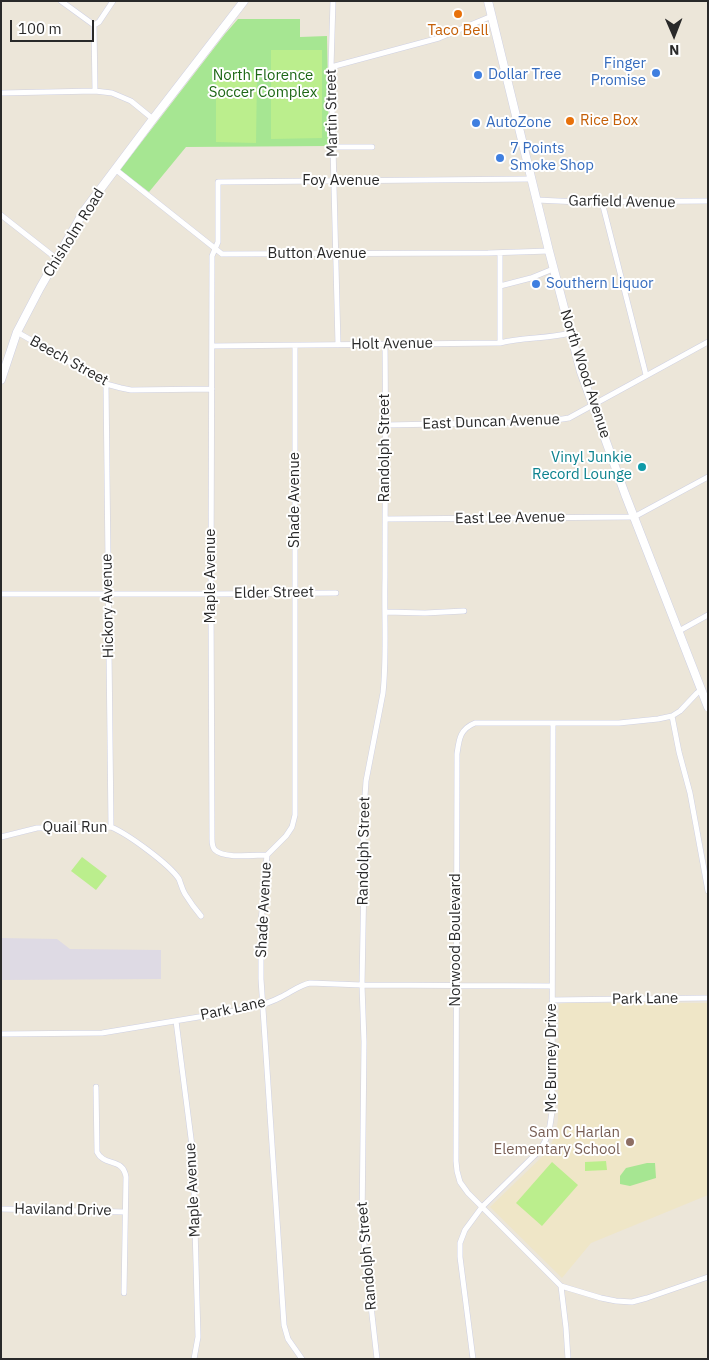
<!DOCTYPE html>
<html>
<head>
<meta charset="utf-8">
<style>
  body { margin:0 }
  #map { position:relative; width:709px; height:1360px; overflow:hidden; background:#ece6d9; font-family:"IBM Plex Sans",sans-serif }
  canvas { display:block }
  .frame { position:absolute; inset:0; border:2px solid #292929; pointer-events:none }
  .north { position:absolute; left:649px; top:10px; width:50px; height:50px; -webkit-text-stroke:4px #fff; paint-order:stroke; rotate:179deg; font-size:14px; font-weight:700; line-height:20px; text-align:center; color:#292929 }
  .north::after { content:''; display:block; margin:auto; width:18px; height:22px; background:#292929; clip-path:polygon(50% 0,100% 100%,50% 72%,0 100%) }
  .scale { position:absolute; left:10px; top:20px; width:84px; height:22px; box-sizing:border-box; border:2px solid #292929; border-top:0; padding-left:6px; font-size:15px; line-height:18px; white-space:nowrap; color:#292929; -webkit-text-stroke:4px #fff; paint-order:stroke }
</style>
</head>
<body>
<div id="map">
<canvas width="709" height="1360"></canvas>
<div class="frame"></div>
<div class="north">N</div>
<div class="scale">100 m</div>
</div>
<script>
const context = document.querySelector('canvas').getContext('2d');
context.lineJoin = 'round';
function paint(path, color) { context.fillStyle = color; context.fill(path, 'evenodd'); }
function strokePath(path, color, width, dash) { context.strokeStyle = color; context.lineWidth = width; context.lineCap = dash ? 'butt' : 'round'; context.setLineDash(dash || []); context.stroke(path); }
function write(font, color, halo, rows, align = 'center') {
  context.font = font + ' "IBM Plex Sans",sans-serif'; context.lineWidth = 4; context.setLineDash([]); context.textBaseline = 'middle'; context.strokeStyle = halo; context.fillStyle = color; for (const [text, x, y, turn = 0] of rows) {
    context.save(); context.translate(x, y); context.rotate((+turn || 0) * Math.PI / 180); context.textAlign = isNaN(turn) ? turn : align; if (halo) context.strokeText(text, 0, 0); context.fillText(text, 0, 0); context.restore();
  }
}
paint(new Path2D(`
  M1,938L57,939L70,949L161,950V979L1,980Z`), '#dedae4');
paint(new Path2D(`
  M567,1003H708V1195L591,1243L562,1278L490,1207L548,1151L556,1133L558,1120L559,1004Z`), '#efe6c7');
paint(new Path2D(`
  M238,19H300V37L327,36L329,146L186,147L149,192L120,170L225,34Z
  M647,1163H655L656,1178L630,1186L620,1184V1176L626,1168Z`), '#a6e692');
paint(new Path2D(`
  M271,50H322V138L271,139Z
  M216,74H257L256,143L216,142Z
  M82,857L107,876L96,890L71,871Z
  M606,1161L607,1170L585,1171V1162Z
  M552,1162L578,1185L542,1226L516,1203Z`), '#bbee8d');
const street = new Path2D(`
  M61,1L94,25
  M333,1L331,67L338,345
  M331,67L439,38L492,16
  M95,91L94,25L99,22L113,1
  M1,93L95,91L112,93L131,101L153,119
  M333,147H372
  M115,169L222,254L488,253L549,251
  M537,200L579,202L708,201
  M602,202L646,375
  M1,215L57,259
  M500,253V343
  M500,286L531,278L553,269
  M17,332L85,371L106,384L121,388L131,390L212,389
  M212,346L500,343C523,337 547,339 570,333
  M295,346V815L292,827L286,836L267,855L261,922V979L284,1325L288,1339L302,1359
  M106,384L111,827
  M386,425L543,422L569,418L708,342
  M385,519L634,517L708,477
  M1,594H211L336,593
  M386,612L425,613L464,611
  M679,631L708,615
  M672,716L679,752L690,793L708,891
  M1,837L37,828L111,827C128,834 169,864 179,879C181,884 182,889 185,894C190,902 195,909 201,916
  M267,855C255,855 224,859 215,850C212,847 212,843 212,839L211,594L212,256L218,242V182L531,179
  M552,1000L708,998
  M176,1021L193,1154L198,1337L194,1359
  M1,1034L102,1033L247,1009C259,1006 270,1003 281,997C291,992 300,985 310,983L362,985L552,986
  M96,1087L97,1152C104,1167 123,1157 126,1177L124,1293
  M1,1209L125,1212
  M561,1286L601,1298L616,1301L632,1302L647,1298L708,1277
  M377,1359L362,1226L364,1042L362,985L364,876L363,827L366,781L383,693C387,655 384,617 385,578C385,501 386,423 385,345
  M473,1359L460,1257V1243L465,1230L482,1207L540,1150C549,1136 550,1128 552,1111L553,723
  M568,1359L566,1328L561,1286L468,1193L460,1182L457,1171L456,1161L457,754C459,739 460,729 475,723H619L658,719L672,716L680,711L697,693L701,690`);
const secondary = new Path2D(`
  M488,1L549,251L581,372L625,494L708,707
  M1,380L17,332L40,288L84,211L153,119L244,1`);
strokePath(street, '#ced0e3', 6);
strokePath(secondary, '#ced0e3', 9);
strokePath(street, '#fff', 5);
strokePath(secondary, '#fff', 8);
for (const [x, y, r, color] of [
  [458,14,5,"#e8710a"],
  [656,73,5,"#3f7fe0"],
  [478,75,5,"#3f7fe0"],
  [570,121,5,"#e8710a"],
  [476,123,5,"#3f7fe0"],
  [500,158,5,"#3f7fe0"],
  [536,284,5,"#3f7fe0"],
  [642,467,5,"#0f9aa8"],
  [630,1142,5,"#8d6e63"]
]) { const dot = new Path2D(); dot.arc(x, y, r, 0, 2 * Math.PI); context.fillStyle = color; context.fill(dot); strokePath(dot, '#fff', 2); }
write('15px', '#c56008', '#fff', [
  ["Taco Bell",458,31],
  ["Rice Box",580,121,"left"]
]);
write('15px', '#366cbe', '#fff', [
  ["Finger",646,64,"right"],
  ["Promise",646,81,"right"],
  ["Dollar Tree",488,75],
  ["AutoZone",486,123],
  ["7 Points",510,149],
  ["Smoke Shop",510,166],
  ["Southern Liquor",546,284]
], 'left');
write('15px', '#1e6816', '#fff', [
  ["North Florence",263,76],
  ["Soccer Complex",263,93]
]);
write('15px', '#292929', '#fff', [
  ["Martin Street",332,113,-91],
  ["Foy Avenue",341,181],
  ["Garfield Avenue",622,202,1],
  ["Chisholm Road",74,233,-58],
  ["Button Avenue",317,254],
  ["Holt Avenue",392,344,-1],
  ["Beech Street",69,361,29],
  ["North Wood Avenue",585,374,72],
  ["East Duncan Avenue",491,422,-2],
  ["Randolph Street",385,448,-90],
  ["Shade Avenue",295,500,-90],
  ["East Lee Avenue",510,518,-1],
  ["Maple Avenue",211,576,-90],
  ["Elder Street",274,593,-1],
  ["Hickory Avenue",108,606,-91],
  ["Quail Run",75,828],
  ["Randolph Street",364,851,-89],
  ["Shade Avenue",264,910,-87],
  ["Norwood Boulevard",456,940,-90],
  ["Park Lane",645,999,-1],
  ["Park Lane",233,1009,-12],
  ["Mc Burney Drive",552,1058,-90],
  ["Maple Avenue",193,1190,-93],
  ["Haviland Drive",63,1210,1],
  ["Randolph Street",367,1256,-95]
]);
write('15px', '#0d838f', '#fff', [
  ["Vinyl Junkie",632,458],
  ["Record Lounge",632,475]
], 'right');
write('15px', '#785e54', '#fff', [
  ["Sam C Harlan",620,1133],
  ["Elementary School",620,1150]
], 'right');
</script>
</body>
</html>
